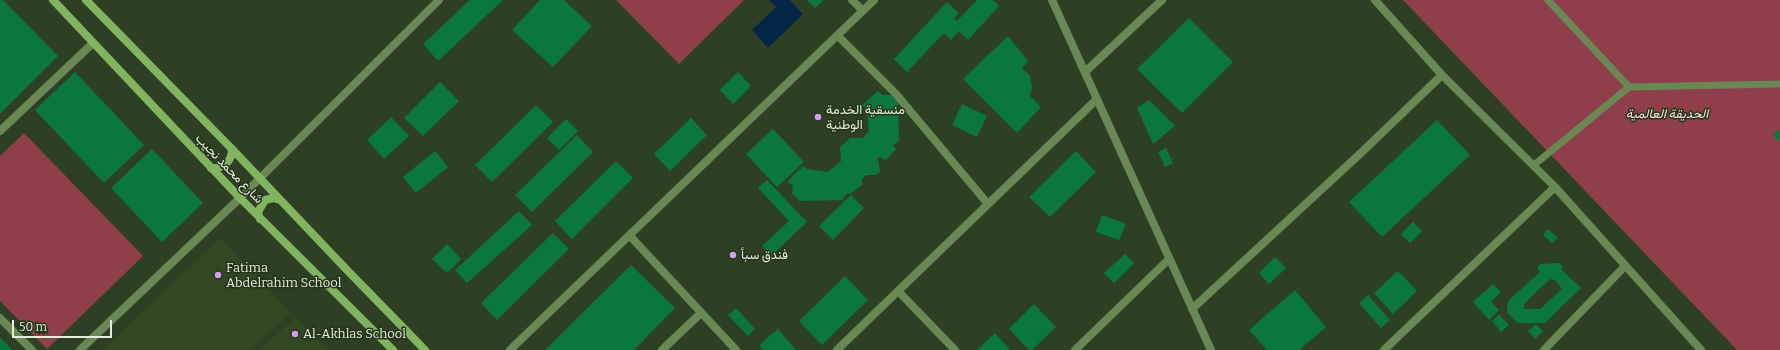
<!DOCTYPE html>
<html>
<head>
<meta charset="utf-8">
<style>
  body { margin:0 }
  #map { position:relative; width:1780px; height:350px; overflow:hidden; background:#2e4023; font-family:Bitter,serif }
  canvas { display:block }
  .scale { position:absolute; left:12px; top:320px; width:100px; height:18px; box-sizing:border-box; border:2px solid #e2eddb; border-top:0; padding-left:5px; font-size:12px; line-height:14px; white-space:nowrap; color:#e2eddb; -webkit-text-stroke:3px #243619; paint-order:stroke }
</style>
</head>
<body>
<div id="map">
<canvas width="1780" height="350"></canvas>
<div class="scale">50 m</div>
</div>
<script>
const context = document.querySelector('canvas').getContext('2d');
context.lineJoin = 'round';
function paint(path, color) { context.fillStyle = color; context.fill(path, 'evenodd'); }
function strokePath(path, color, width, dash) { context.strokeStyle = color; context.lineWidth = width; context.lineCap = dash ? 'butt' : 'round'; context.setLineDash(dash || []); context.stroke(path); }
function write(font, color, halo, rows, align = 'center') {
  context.font = font + ' Bitter,Vazirmatn,serif'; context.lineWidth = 3; context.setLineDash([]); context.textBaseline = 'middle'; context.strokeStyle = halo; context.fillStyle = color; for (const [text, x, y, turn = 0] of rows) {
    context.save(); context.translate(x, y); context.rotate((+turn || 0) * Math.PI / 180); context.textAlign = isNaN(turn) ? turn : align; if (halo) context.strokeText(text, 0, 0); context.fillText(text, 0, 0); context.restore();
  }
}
paint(new Path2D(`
  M220,238L291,312L250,350H102Z
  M296,317L327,350H260Z`), '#324823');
paint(new Path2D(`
  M616,0H744L679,64Z
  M1403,0H1780V350H1737Z
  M24,133L143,256L47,349L0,301V156Z`), '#8f3f4a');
paint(new Path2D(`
  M769,0H790L803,14L768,48L752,30L776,7Z`), '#052547');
paint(new Path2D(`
  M0,0H3L58,56L0,114Z
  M470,0H503L438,61L423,44Z
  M540,0H564L592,26L553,67L512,30Z
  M807,0H824L815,8Z
  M977,0H993L999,6L968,40L959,31L951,40L944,33L907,72L894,59L947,2L959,13L954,18L957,21Z
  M1189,18L1233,62L1182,113L1137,69Z
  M1008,36L1028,61L1022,68L1030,76L1032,88L1030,96L1041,107L1017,133L963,79Z
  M75,72L144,145L104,183L35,110Z
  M738,72L751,86L733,104L720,90Z
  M440,82L459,101L423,136L404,118Z
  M878,91L882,95H892L896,100L898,99L899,141L893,145L896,149L886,160L879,157L878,159L880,172L876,175H866L862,179V185L850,194L847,193L842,200L800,201L792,194L793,185L787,182L803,166L807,169L828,172L841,161L840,147L850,138H863L869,131L867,111L862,105Z
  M1149,100L1175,126L1153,144L1137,108Z
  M962,104L987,116L977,137L952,125Z
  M536,105L553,122L492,182L475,165Z
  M391,117L409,136L384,159L367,140Z
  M691,118L707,135L670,171L654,154Z
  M566,119L578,131L559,150L547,138Z
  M1437,120L1470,155L1382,237L1349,202Z
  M773,129L804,162L777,187L746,154Z
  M1780,129V142L1773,135Z
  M577,135L593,152L532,212L515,195Z
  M1166,148L1173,163L1165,167L1158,152Z
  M152,149L203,203L162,242L111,188Z
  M435,151L448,167L416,193L403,177Z
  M1076,151L1096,172L1050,217L1029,197Z
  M616,161L633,178L572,239L555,221Z
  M767,180L807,222L771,256L762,246L789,221L758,188Z
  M851,195L864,208L833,240L819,226Z
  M519,211L532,225L467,283L455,270Z
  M1102,215L1126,224L1119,240L1096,232Z
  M1413,222L1422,231L1410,243L1401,234Z
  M1548,229L1558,238L1552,243L1543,235Z
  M553,233L569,249L497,320L481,303Z
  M447,244L461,259L447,273L432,259Z
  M1125,254L1134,263L1114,283L1104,273Z
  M1275,257L1286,268L1269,284L1259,273Z
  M1560,263L1563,267L1561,269L1581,288L1545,323H1517L1507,312L1508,301L1540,272L1537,268L1540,264ZM1550,279L1555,280L1562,289L1540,309H1524V304Z
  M631,265L675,308L634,350H545Z
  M1398,271L1417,291L1393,314L1374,293Z
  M845,276L868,300L822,345L799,321Z
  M1493,284L1501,292L1491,302L1499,310L1489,320L1473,302Z
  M1295,290L1326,327L1299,350H1267L1249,330Z
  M1368,295L1390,320L1381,328L1359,303Z
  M1034,304L1056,327L1032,350H1029L1009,329Z
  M736,308L755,329L748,336L728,315Z
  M1499,314L1509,325L1501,332L1492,321Z
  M1536,324L1543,331L1535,339L1528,331Z
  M778,329L796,350H763L759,345Z
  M995,333L1010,350H977Z
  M0,337L1,339L13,350H0Z`), '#0a7741');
strokePath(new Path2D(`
  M1548,0L1629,87L1780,84
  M1534,165L1629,87`), '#698855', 7);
strokePath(new Path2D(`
  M852,0L863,11
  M1052,0L1211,350
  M1375,0L1442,75L1555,187L1701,350
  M838,36L896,94L988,204
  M1085,72L1162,0
  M0,131L93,43
  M630,236L736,350
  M898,291L955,350
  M1192,309L1363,151L1442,75
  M0,318L32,350
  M80,350L240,198L439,0
  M510,350L874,0
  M662,350L701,313
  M837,350L1097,99
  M1075,350L1169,259
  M1384,350L1555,187
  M1544,350L1625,266`), '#698855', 8);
strokePath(new Path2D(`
  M53,0L240,198L393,350
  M86,0L232,149L346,269L425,350
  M211,168C224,169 232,161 232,149
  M260,219L258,212L265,200L274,198L280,200`), '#82b460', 8);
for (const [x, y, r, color] of [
  [818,117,4,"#d89af8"],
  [733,255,4,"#d89af8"],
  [218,275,4,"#d89af8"],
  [295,334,4,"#d89af8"]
]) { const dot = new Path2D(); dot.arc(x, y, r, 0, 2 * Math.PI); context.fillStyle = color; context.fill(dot); strokePath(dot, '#243619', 1.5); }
write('13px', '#e2eddb', '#243619', [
  ["منسقية الخدمة",826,110],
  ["الوطنية",826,125],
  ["فندق سبأ",741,255],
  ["Fatima",226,268],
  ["Abdelrahim School",226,283],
  ["Al-Akhlas School",303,334]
], 'left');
write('italic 13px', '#f8ddde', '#243619', [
  ["الحديقة العالمية",1667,114]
]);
write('13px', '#e2eddb', '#243619', [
  ["شارع محمد نجيب",229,169,46]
]);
</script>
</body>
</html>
